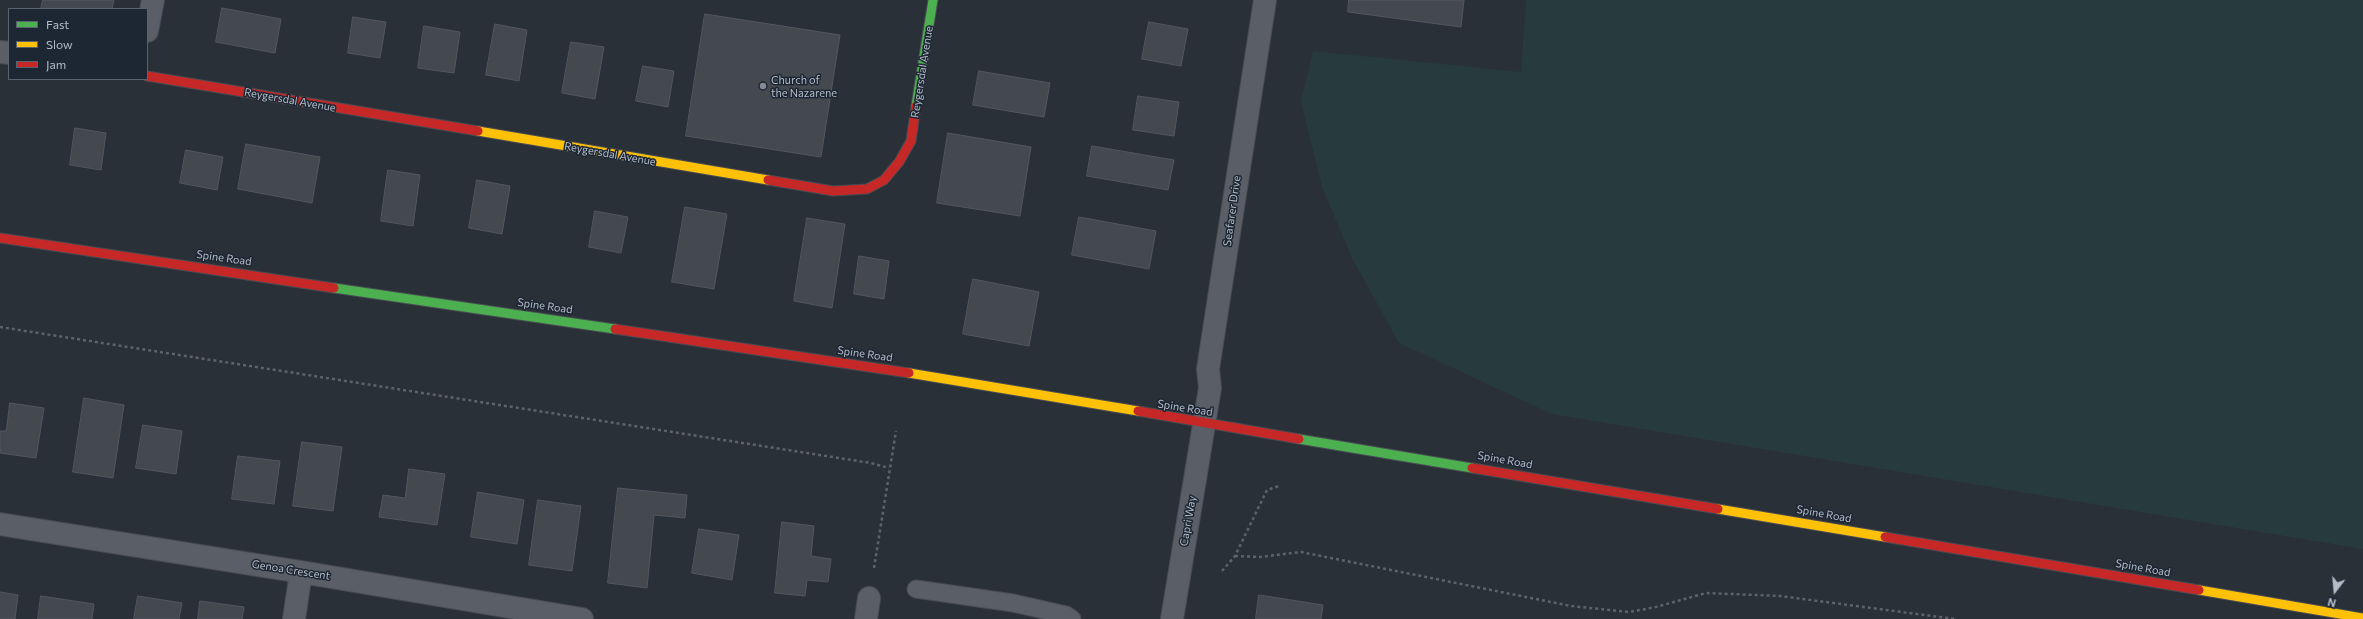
<!DOCTYPE html>
<html>
<head>
<meta charset="utf-8">
<style>
  body { margin:0 }
  #map { position:relative; width:2363px; height:619px; overflow:hidden; background:#2a3038; font-family:Commissioner,sans-serif }
  canvas { display:block }
  .legend { position:absolute; left:8px; top:8px; width:140px; height:72px; box-sizing:border-box; background:#1d2633; border:1px solid #59626f; margin:0; padding:5px 7px; list-style:none; font-size:12px; color:#b4bcc9 }
  .legend li { display:flex; align-items:center; gap:8px; height:20px }
  .legend b { width:20px; border:1px solid #59626f }
  .north { position:absolute; left:2315px; top:571px; width:40px; height:40px; -webkit-text-stroke:3px #1d2633; paint-order:stroke; rotate:196deg; font-size:11px; font-weight:700; line-height:16px; text-align:center; color:#b4bcc9 }
  .north::after { content:''; display:block; margin:auto; width:14px; height:18px; background:#b4bcc9; clip-path:polygon(50% 0,100% 100%,50% 72%,0 100%) }
</style>
</head>
<body>
<div id="map">
<canvas width="2363" height="619"></canvas>
<ul class="legend">
<li><b style="height:5px;background:#4caf50"></b>Fast</li>
<li><b style="height:5px;background:#ffc107"></b>Slow</li>
<li><b style="height:5px;background:#c62828"></b>Jam</li>
</ul>
<div class="north">N</div>
</div>
<script>
const context = document.querySelector('canvas').getContext('2d');
context.lineJoin = 'round';
function paint(path, color) { context.fillStyle = color; context.fill(path, 'evenodd'); }
function strokePath(path, color, width, dash) { context.strokeStyle = color; context.lineWidth = width; context.lineCap = dash ? 'butt' : 'round'; context.setLineDash(dash || []); context.stroke(path); }
function write(font, color, halo, rows, align = 'center') {
  context.font = font + ' Commissioner,sans-serif'; context.lineWidth = 3; context.setLineDash([]); context.textBaseline = 'middle'; context.strokeStyle = halo; context.fillStyle = color; for (const [text, x, y, turn = 0] of rows) {
    context.save(); context.translate(x, y); context.rotate((+turn || 0) * Math.PI / 180); context.textAlign = isNaN(turn) ? turn : align; if (halo) context.strokeText(text, 0, 0); context.fillText(text, 0, 0); context.restore();
  }
}
paint(new Path2D(`
  M1526,0H2363V549L1552,414L1399,343L1352,258L1322,187L1301,101L1313,51L1521,72Z`), '#273a3e');
const building = new Path2D(`
  M43,0H114L112,9H41Z
  M1349,0H1464L1461,27L1348,12Z
  M222,8L281,19L275,53L216,42Z
  M705,14L840,35L821,157L686,136Z
  M353,17L386,22L380,58L348,53Z
  M1149,22L1188,29L1181,66L1142,59Z
  M495,24L527,30L519,81L486,75Z
  M424,26L460,32L454,73L418,68Z
  M571,42L604,47L595,99L562,93Z
  M643,66L674,71L668,107L636,101Z
  M979,71L1050,83L1044,117L973,105Z
  M1138,96L1179,102L1174,136L1133,130Z
  M75,128L106,133L101,170L70,165Z
  M948,133L1031,147L1020,216L937,203Z
  M246,144L320,157L312,203L238,189Z
  M1092,146L1174,160L1168,190L1087,176Z
  M186,150L223,157L217,190L180,183Z
  M388,170L420,175L413,226L381,221Z
  M477,180L510,186L502,234L469,228Z
  M685,207L727,214L714,289L672,282Z
  M595,211L628,217L621,253L589,247Z
  M1079,217L1156,231L1149,269L1072,255Z
  M807,218L845,224L832,308L794,301Z
  M859,256L889,261L884,299L854,294Z
  M973,279L1039,292L1029,346L963,334Z
  M84,398L124,405L113,478L73,472Z
  M10,403L44,408L36,458L0,453V431H6Z
  M143,425L182,431L176,474L136,468Z
  M302,442L342,447L333,511L293,506Z
  M238,456L280,461L274,504L232,499Z
  M409,469L445,474L437,525L379,517L383,495L405,498Z
  M618,488L687,495L685,518L654,515L647,588L608,583Z
  M478,492L524,500L517,544L471,537Z
  M538,500L581,506L572,571L529,565Z
  M782,522L814,526L811,556L831,559L828,582L807,580L805,596L775,593Z
  M699,529L739,535L732,580L692,573Z
  M0,592L18,595L15,619H0Z
  M1259,595L1323,605L1321,619H1256Z
  M41,596L94,604L92,619H38Z
  M138,596L182,603L179,619H134Z
  M200,601L244,607L242,619H198Z`);
paint(building, '#444950');
strokePath(building, '#52575f', 1);
const lane = new Path2D(`
  M916,589L1013,603L1066,615L1072,619`);
const street = new Path2D(`
  M147,31L153,0
  M0,52L9,53
  M0,524L301,572L582,619
  M294,619L301,572
  M866,619L869,598
  M1172,619L1210,388L1208,369L1265,0`);
const fast = new Path2D(`
  M916,106L933,0
  M334,288L615,329
  M1299,439L1472,468`);
const slow = new Path2D(`
  M478,131L768,180
  M909,373L1138,411
  M1718,509L1885,537
  M2199,590L2363,618`);
const jam = new Path2D(`
  M147,76L478,131
  M768,180L833,191L867,189L884,180L899,162L911,141L916,106
  M0,238L334,288
  M615,329L909,373
  M1138,411L1299,439
  M1472,468L1718,509
  M1885,537L2199,590`);
strokePath(lane, '#484c53', 19);
strokePath(street, '#484c53', 24);
strokePath(fast, '#484c53', 11);
strokePath(slow, '#484c53', 11);
strokePath(jam, '#484c53', 11);
strokePath(new Path2D(`
  M0,327L871,463L889,468
  M1235,556L1260,557L1301,552L1571,606L1629,612L1656,607L1706,593L1780,596L1955,619
  M874,568L896,431
  M1222,571L1235,556L1267,490L1279,486`), '#5d636a', 2.5, [3, 3]);
strokePath(lane, '#5a5e66', 17);
strokePath(street, '#5a5e66', 22);
strokePath(fast, '#4caf50', 9);
strokePath(slow, '#ffc107', 9);
strokePath(jam, '#c62828', 9);
for (const [x, y, r, color] of [
  [763,86,4,"#848b96"]
]) { const dot = new Path2D(); dot.arc(x, y, r, 0, 2 * Math.PI); context.fillStyle = color; context.fill(dot); strokePath(dot, '#1d2633', 1.5); }
write('11px', '#b4bcc9', '#1d2633', [
  ["Reygersdal Avenue",922,72,-81],
  ["Reygersdal Avenue",290,100,10],
  ["Reygersdal Avenue",610,154,10],
  ["Seafarer Drive",1232,211,-82],
  ["Spine Road",224,258,8],
  ["Spine Road",545,306,8],
  ["Spine Road",865,354,8],
  ["Spine Road",1185,408,9],
  ["Spine Road",1505,460,10],
  ["Spine Road",1824,514,10],
  ["Capri Way",1188,521,-80],
  ["Spine Road",2143,568,10],
  ["Genoa Crescent",291,570,9]
]);
write('11px', '#b4bcc9', '#1d2633', [
  ["Church of",771,80],
  ["the Nazarene",771,93]
], 'left');
</script>
</body>
</html>
